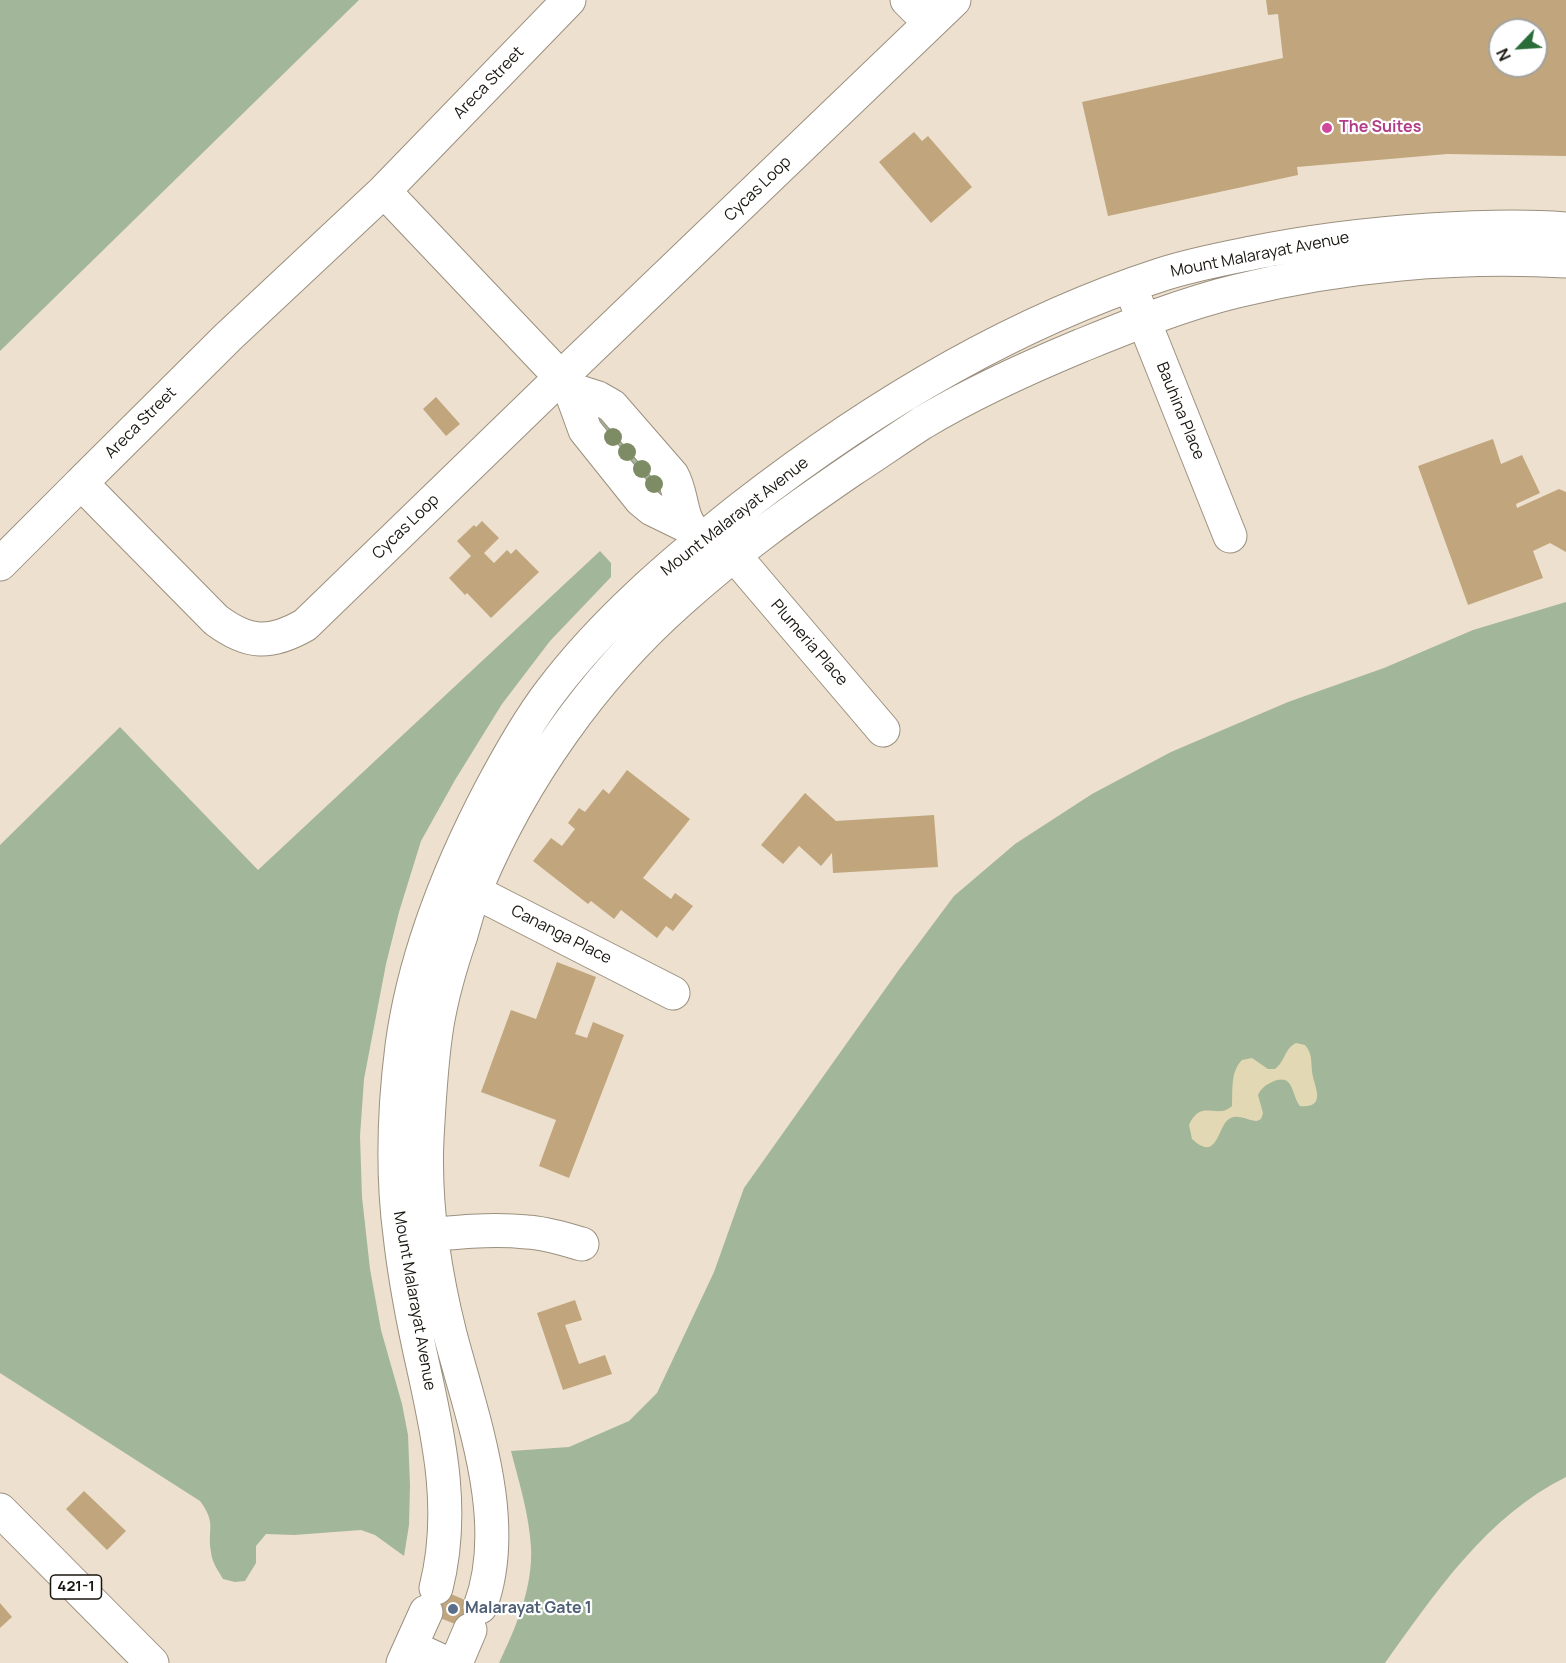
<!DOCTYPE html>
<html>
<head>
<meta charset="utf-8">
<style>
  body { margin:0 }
  #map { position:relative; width:1566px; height:1663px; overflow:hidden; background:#ede0ce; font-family:Manrope,sans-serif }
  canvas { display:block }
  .north { position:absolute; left:1488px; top:18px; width:60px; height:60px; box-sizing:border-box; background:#fff; border:2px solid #a3a29f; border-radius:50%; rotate:245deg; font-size:16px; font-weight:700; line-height:24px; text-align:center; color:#1a1610 }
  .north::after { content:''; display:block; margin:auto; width:21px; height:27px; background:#296c37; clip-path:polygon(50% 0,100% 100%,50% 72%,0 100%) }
</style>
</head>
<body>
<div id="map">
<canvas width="1566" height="1663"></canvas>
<div class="north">N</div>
</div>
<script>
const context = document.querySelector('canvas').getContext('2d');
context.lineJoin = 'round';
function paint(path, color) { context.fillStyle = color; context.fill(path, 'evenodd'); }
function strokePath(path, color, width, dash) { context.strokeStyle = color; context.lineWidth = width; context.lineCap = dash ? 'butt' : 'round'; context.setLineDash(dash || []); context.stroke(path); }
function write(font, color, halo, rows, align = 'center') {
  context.font = font + ' Manrope,sans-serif'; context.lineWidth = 4.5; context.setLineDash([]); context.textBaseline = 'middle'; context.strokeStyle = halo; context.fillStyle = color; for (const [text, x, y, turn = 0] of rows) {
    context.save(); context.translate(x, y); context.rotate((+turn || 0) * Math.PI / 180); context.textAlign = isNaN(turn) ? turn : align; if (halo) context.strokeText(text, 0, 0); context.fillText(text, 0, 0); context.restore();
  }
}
paint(new Path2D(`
  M0,0H359L0,351Z
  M593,409L662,480L663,492L656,496L594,427Z
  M600,551L611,563V577L550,641L502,704L455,780L421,841L399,912L386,964L364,1079L360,1136L362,1197L370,1269L381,1330L402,1404L408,1435L410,1485L409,1525L404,1556L375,1535L361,1530L294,1535L266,1534L256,1546V1563L245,1581L235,1582L223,1579C218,1570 212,1563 211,1552C207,1528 217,1524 200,1501L0,1373V845L120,727L258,870Z
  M1566,602V1477C1487,1516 1435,1593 1385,1663H499C516,1627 533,1588 531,1547C529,1514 519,1482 511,1451L569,1447L629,1421L657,1393L714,1272L744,1188L898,971L954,896L1015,844L1092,794L1171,752L1288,702L1384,668L1473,630Z`), '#a2b69a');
paint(new Path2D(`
  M1296,1043L1305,1045C1314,1055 1310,1065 1313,1077C1317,1092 1324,1108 1300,1106C1291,1096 1295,1072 1272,1082C1265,1085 1261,1089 1258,1095L1263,1113L1261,1119L1257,1121C1248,1121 1238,1113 1229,1119C1217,1127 1218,1163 1192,1139L1189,1125C1201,1098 1217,1120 1232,1106C1233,1091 1230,1072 1242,1060L1252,1058L1268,1069H1275C1285,1062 1284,1049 1296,1043Z`), '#e2d8b4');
paint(new Path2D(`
  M1266,0H1566V156L1447,154L1297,167L1298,175L1108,216L1082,102L1283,58L1278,14L1268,15ZM1500,30H1536V66H1500Z
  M914,132L922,141L928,136L972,187L931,223L879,162Z
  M436,397L460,424L446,436L423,409Z
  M1493,439L1501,464L1522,455L1540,493L1516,504L1517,508L1559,489L1566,492V552L1550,543L1533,551L1543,578L1468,605L1418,466Z
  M482,521L499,538L484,553L494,563L507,550L511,554L516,549L539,572L491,618L467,593L465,595L449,578L471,556L457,541L474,525L476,527Z
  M627,770L690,819L643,878L671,899L675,893L693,906L673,931L666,926L657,938L621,910L614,919L591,901L588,904L533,861L551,838L562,846L575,829L568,823L579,808L585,812L603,789L609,794Z
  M805,793L836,821L934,815L938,867L833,873L832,853L821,866L799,846L783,864L761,845Z
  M557,962L596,977L575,1034L587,1038L593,1022L624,1035L569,1178L539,1166L556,1120L481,1092L511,1010L536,1019Z
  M575,1300L582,1320L565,1325L579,1364L605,1355L612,1374L563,1390L537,1313Z
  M84,1491L126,1531L107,1550L66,1509Z
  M428,1587L450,1596L451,1594L465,1600L464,1602L486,1611L478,1632L456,1622L455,1624L440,1618L442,1616L419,1606Z
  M0,1603L12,1617L0,1628Z`), '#c0a57d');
const minor = new Path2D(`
  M569,0L384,191L569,386L576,391L598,398L612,406L672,475C680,489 680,503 685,517C692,538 716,546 734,555L883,730
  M907,0L930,23
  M384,191L228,337L81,483L216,620C248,644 270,645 305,625L561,377L954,0
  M1136,301L1230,536
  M569,386L585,430L641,500L652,509L691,528
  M0,564L81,483
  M456,882L673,993
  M409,1237C447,1233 488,1228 527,1232C546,1233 564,1239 582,1244
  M436,1588C455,1514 440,1442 424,1370C414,1326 405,1280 400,1235C392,1173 394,1109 402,1046C414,956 449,869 491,789C509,755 528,721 551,691C604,621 672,563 740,509C867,410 1006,325 1160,275C1190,265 1222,259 1252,253C1311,241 1370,234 1430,230C1475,227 1520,225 1566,229
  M480,1607C512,1522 472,1418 450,1334C434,1270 424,1204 427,1139C429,1101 431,1062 437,1025C442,995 451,964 461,935C466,918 470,901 477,886C522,779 593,678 680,601C734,552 793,510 853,469C876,454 899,438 922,423C972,393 1027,368 1080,346C1132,325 1183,304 1237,291C1342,265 1458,255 1566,261
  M411,1647L446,1663
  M403,1663L426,1612
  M456,1663L470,1630`);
const primary = new Path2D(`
  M0,1510L152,1663`);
strokePath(minor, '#9b907f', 35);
strokePath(primary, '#9b907f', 35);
strokePath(minor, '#fff', 33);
strokePath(primary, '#fff', 33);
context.fillStyle = '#7e8c66';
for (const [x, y] of [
  [613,437],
  [627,452],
  [642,469],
  [654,484]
]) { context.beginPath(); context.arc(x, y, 9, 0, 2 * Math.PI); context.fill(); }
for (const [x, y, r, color] of [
  [1327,128,6,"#d1479c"],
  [453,1609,6,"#5c6f8a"]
]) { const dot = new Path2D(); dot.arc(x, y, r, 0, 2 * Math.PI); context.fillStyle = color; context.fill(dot); strokePath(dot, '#fff', 2); }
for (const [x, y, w] of [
  [76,1587,51]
]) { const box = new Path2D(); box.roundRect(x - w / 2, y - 12, w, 24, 4.5); context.fillStyle = '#fff'; context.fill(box); strokePath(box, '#1a1610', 1.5); }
write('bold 15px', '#1a1610', null, [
  ["421-1",76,1587]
]);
write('16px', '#1a1610', '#fff', [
  ["Areca Street",489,83,-46],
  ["Cycas Loop",758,189,-44],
  ["Mount Malarayat Avenue",1260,255,-11],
  ["Bauhina Place",1180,411,68],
  ["Areca Street",141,423,-45],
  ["Mount Malarayat Avenue",735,517,-38],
  ["Cycas Loop",406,527,-44],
  ["Plumeria Place",809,643,49],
  ["Cananga Place",561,935,27],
  ["Mount Malarayat Avenue",414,1301,80]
]);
write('bold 16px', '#b23c85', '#fff', [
  ["The Suites",1339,128]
], 'left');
write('bold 16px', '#4e5e75', '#fff', [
  ["Malarayat Gate 1",465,1609]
], 'left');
</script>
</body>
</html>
